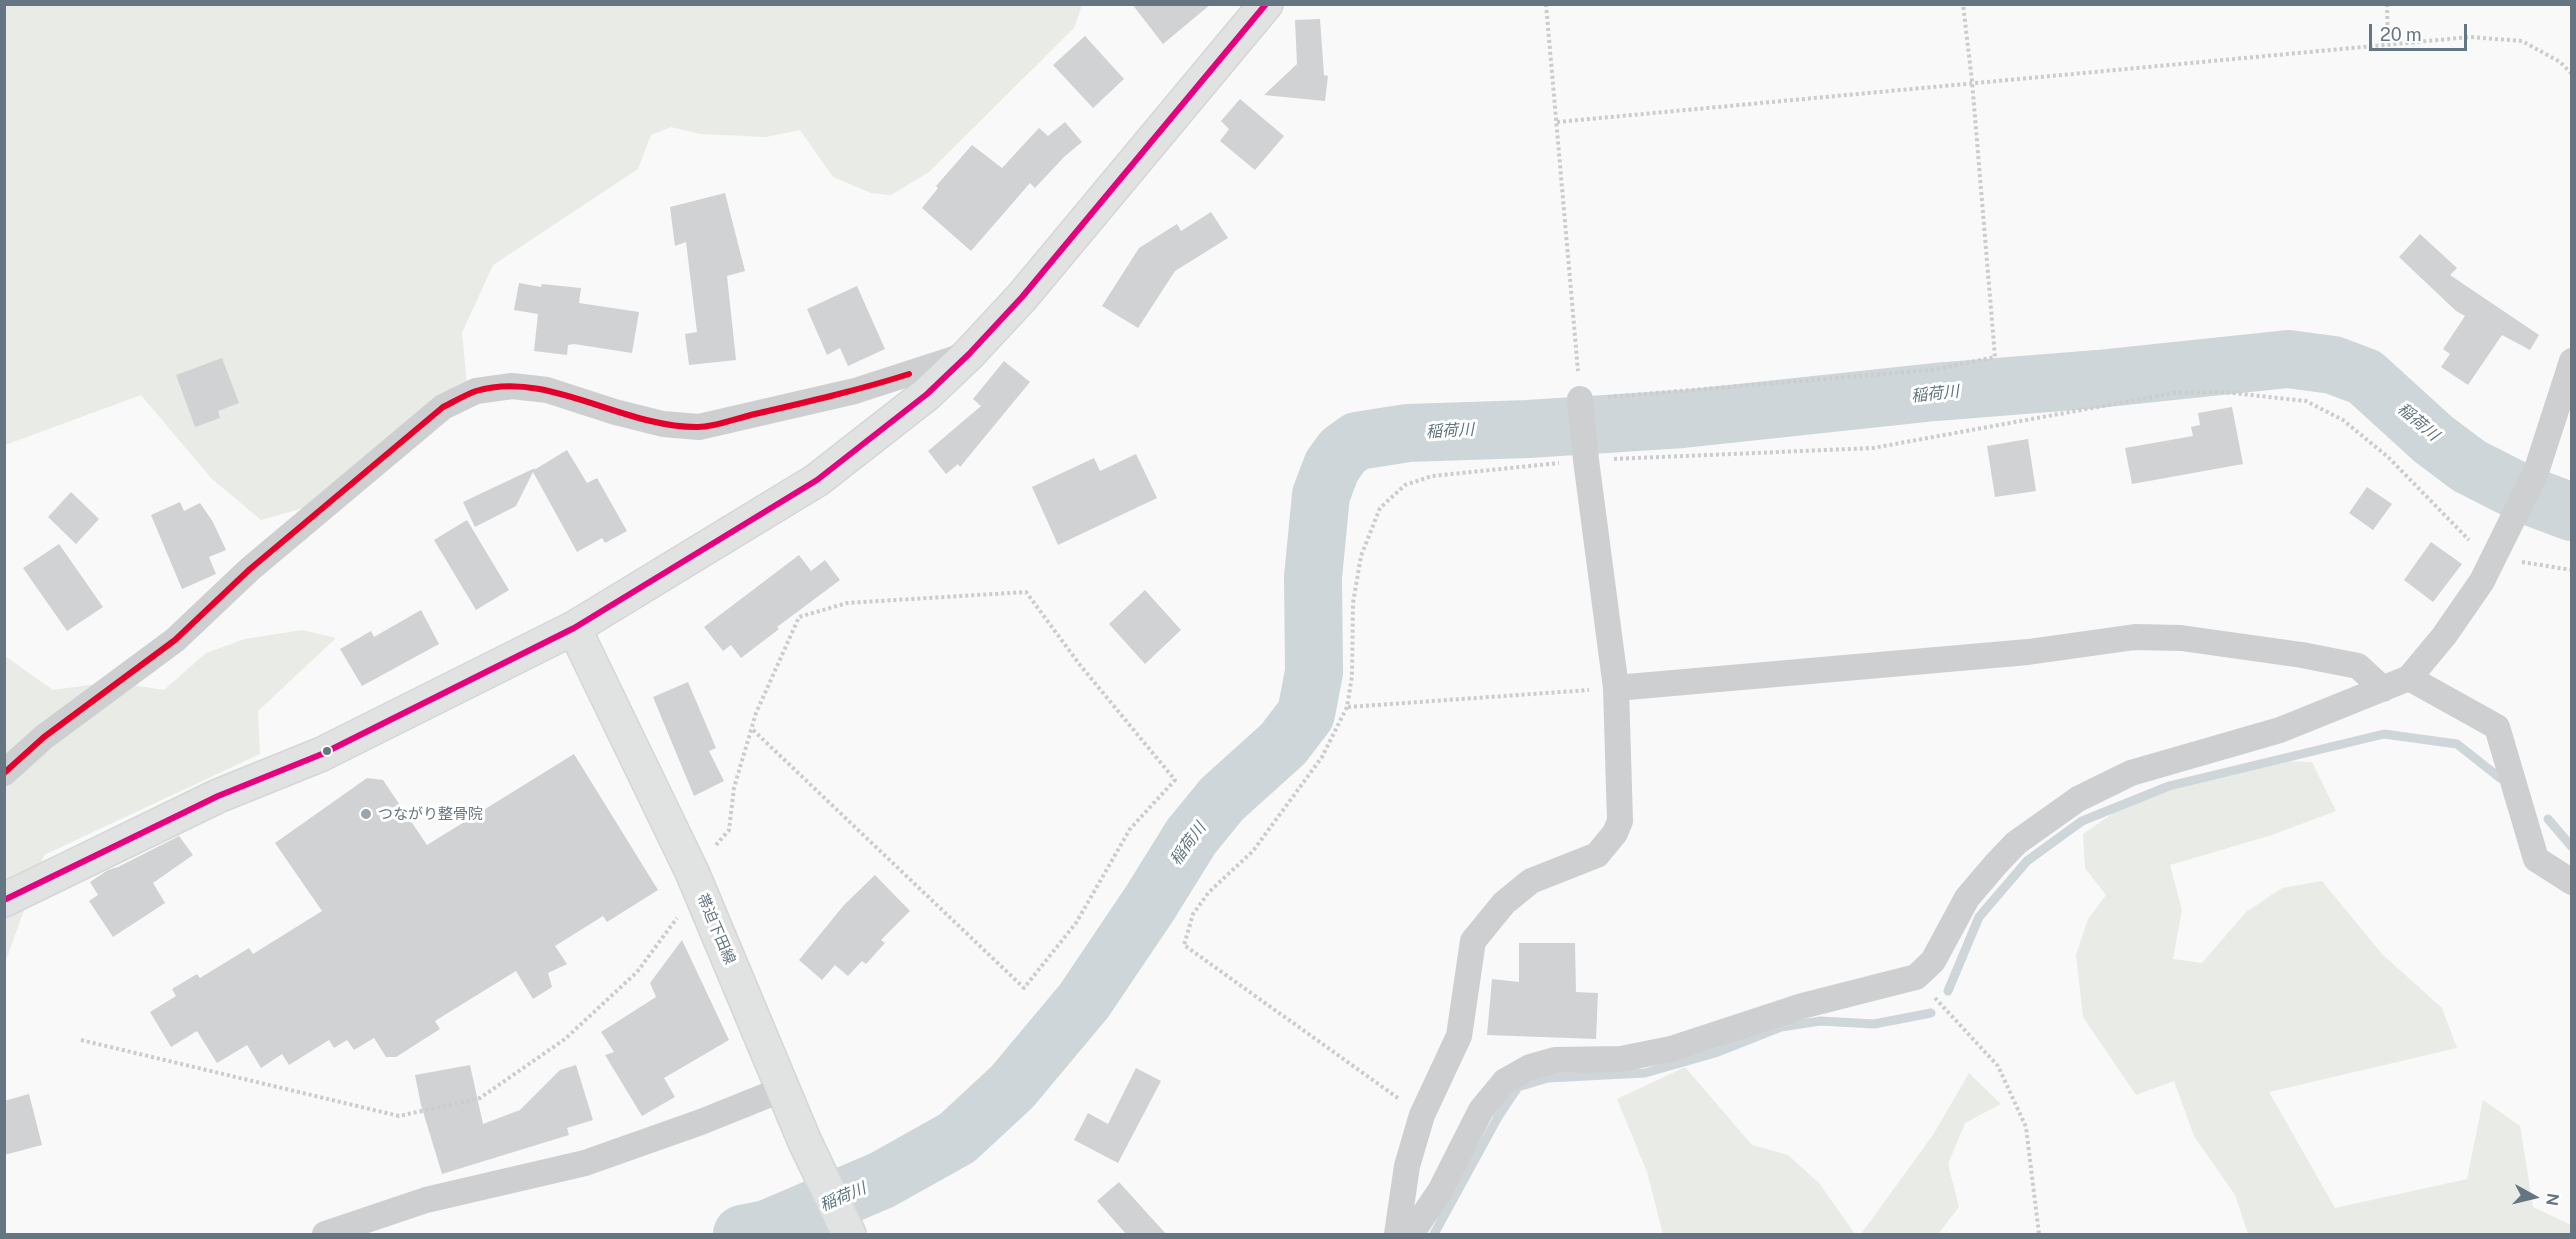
<!DOCTYPE html>
<html>
<head>
<meta charset="utf-8">
<style>
  body { margin:0 }
  #map { position:relative; width:2576px; height:1239px; overflow:hidden; background:#f9f9f9; font-family:"Public Sans",sans-serif }
  canvas { display:block }
  .frame { position:absolute; inset:0; border:6px solid #657683; pointer-events:none }
  .north { position:absolute; left:2504px; top:1167px; width:60px; height:60px; -webkit-text-stroke:4px #fff; paint-order:stroke; rotate:98deg; font-size:16px; font-weight:700; line-height:24px; text-align:center; color:#657683 }
  .north::after { content:''; display:block; margin:auto; width:21px; height:27px; background:#657683; clip-path:polygon(50% 0,100% 100%,50% 72%,0 100%) }
  .scale { position:absolute; left:2369px; top:24px; width:98px; height:27px; box-sizing:border-box; border:3px solid #657683; border-top:0; padding-left:8px; font-size:18px; line-height:21px; white-space:nowrap; color:#657683; -webkit-text-stroke:4px #fff; paint-order:stroke }
</style>
</head>
<body>
<div id="map">
<canvas width="2576" height="1239"></canvas>
<div class="frame"></div>
<div class="north">N</div>
<div class="scale">20 m</div>
</div>
<script>
const context = document.querySelector('canvas').getContext('2d');
context.lineJoin = 'round';
function paint(path, color) { context.fillStyle = color; context.fill(path, 'evenodd'); }
function strokePath(path, color, width, dash) { context.strokeStyle = color; context.lineWidth = width; context.lineCap = dash ? 'butt' : 'round'; context.setLineDash(dash || []); context.stroke(path); }
function write(font, color, halo, rows, align = 'center') {
  context.font = font + ' "Public Sans","Noto Sans JP",sans-serif'; context.lineWidth = 6; context.setLineDash([]); context.textBaseline = 'middle'; context.strokeStyle = halo; context.fillStyle = color; for (const [text, x, y, turn = 0] of rows) {
    context.save(); context.translate(x, y); context.rotate((+turn || 0) * Math.PI / 180); context.textAlign = isNaN(turn) ? turn : align; if (halo) context.strokeText(text, 0, 0); context.fillText(text, 0, 0); context.restore();
  }
}
paint(new Path2D(`
  M5,5H1082L1074,28L929,172L891,195L871,193L833,177L800,130L766,137L700,134L671,127L651,135L638,169L493,265L462,333L467,386L310,506L261,520L211,478L141,395L5,445Z
  M302,630L336,638L258,711L260,754L44,855L5,963V656L53,690L112,682L164,690L206,653L245,639Z
  M2260,760L2312,762L2336,811L2272,835L2170,865L2182,910L2173,959L2202,963L2246,912L2282,888L2322,881L2382,954L2442,1008L2457,1048L2269,1092L2335,1208L2467,1179L2483,1100L2520,1126L2533,1207L2571,1225V1234H2248L2235,1195L2194,1136L2174,1081L2136,1095L2083,1017L2076,955L2088,919L2106,895L2085,868L2083,834L2125,805Z
  M1685,1067L1752,1145L1788,1155L1819,1183L1855,1234H1663L1647,1172L1617,1099Z
  M1969,1073L2001,1104L1965,1123L1948,1164L1959,1207L1938,1234H1861L1933,1135Z`), '#e8ebe6');
strokePath(new Path2D(`
  M2548,819L2572,847
  M1948,991L1979,917L2027,861L2082,821L2169,786L2384,734L2457,744L2500,778
  M1434,1234L1498,1117L1518,1087L1548,1078L1645,1073L1715,1053L1781,1027L1820,1021L1874,1024L1931,1013`), '#ced6d9', 9);
strokePath(new Path2D(`
  M742,1234L767,1229L882,1180L957,1138L1012,1087L1084,1001L1150,903L1191,837L1222,799L1283,744L1306,714L1314,672L1313,577L1321,495L1332,466L1343,451L1357,441L1408,433L1528,429L1683,419L1935,392L2098,379L2288,359L2333,365L2365,377L2433,439L2469,466L2524,494L2572,512`), '#ced6d9', 58);
paint(new Path2D(`
  M1132,4H1211L1163,44Z
  M1320,19L1324,75L1328,76L1325,101L1264,95L1297,64L1295,20Z
  M1085,36L1124,79L1093,108L1053,65Z
  M1240,99L1284,136L1255,170L1220,141L1229,129L1221,121Z
  M1065,122L1082,142L1065,156L1035,188L1030,183L971,251L922,208L938,188L936,186L972,145L1002,168L1039,128L1048,136Z
  M725,193L745,271L727,276L736,360L689,365L685,334L697,332L686,242L675,246L670,207Z
  M1211,212L1228,238L1175,271L1138,328L1102,306L1139,248L1177,224L1181,231Z
  M2420,234L2457,268L2450,275L2539,335L2530,350L2502,335L2468,385L2441,367L2450,354L2443,349L2465,316L2456,311L2399,257Z
  M519,283L541,287L542,284L581,288L579,303L639,312L632,353L574,344L568,345L567,355L534,351L538,314L514,310Z
  M857,286L885,349L848,366L840,348L827,355L807,309Z
  M222,358L239,403L218,411L220,418L195,427L176,375Z
  M1004,361L1030,382L960,467L958,464L946,474L928,451L981,406L973,399Z
  M2232,407L2243,464L2132,484L2125,448L2193,436L2191,427L2200,425L2198,413Z
  M2028,439L2036,491L1995,497L1987,446Z
  M567,450L587,483L597,478L627,531L605,543L602,538L577,552L533,472L516,506L475,527L463,502L535,468L534,470Z
  M1136,454L1157,498L1058,545L1032,487L1094,458L1100,471Z
  M2367,487L2392,504L2373,530L2349,513Z
  M71,492L99,519L76,544L48,517Z
  M180,502L184,511L200,503L213,522L226,550L209,557L216,574L182,589L151,515Z
  M467,520L509,590L476,610L434,540Z
  M2431,542L2462,564L2433,602L2404,580Z
  M59,544L103,607L67,631L23,568Z
  M799,555L811,571L825,560L840,580L777,627L779,629L741,658L731,645L723,651L704,627Z
  M1145,590L1181,630L1145,664L1109,624Z
  M421,610L439,644L362,686L340,649L371,631L374,637Z
  M688,682L716,748L709,751L724,781L694,796L653,697Z
  M574,754L658,890L607,922L603,916L555,946L567,964L548,973L552,987L533,999L516,971L435,1021L440,1029L396,1057H386L374,1038L354,1050L347,1040L334,1048L329,1040L289,1065L282,1054L261,1068L247,1045L217,1063L197,1031L171,1047L150,1012L176,996L172,989L197,974L200,978L249,948L253,954L322,911L275,843L367,778L383,780L427,845Z
  M179,836L193,855L153,883L165,903L113,937L89,901L98,895L90,882L108,870L118,867Z
  M875,875L910,911L881,940L885,943L866,964L862,961L848,976L835,965L822,980L799,960L844,905Z
  M682,940L729,1040L664,1078L675,1097L642,1116L605,1055L614,1052L601,1032L656,997L650,983Z
  M1519,943H1575L1576,992L1598,993L1596,1039L1487,1035L1492,979L1519,982Z
  M470,1065L483,1124L520,1110L560,1070L576,1065L593,1120L567,1128L569,1135L442,1174L421,1105L415,1075Z
  M1136,1068L1161,1081L1118,1163L1074,1140L1088,1113L1108,1124Z
  M29,1094L42,1145L4,1155V1101Z
  M1119,1182L1166,1234H1126L1097,1201Z`), '#d0d2d3');
const secondary = new Path2D(`
  M574,628L692,872L805,1142L849,1234`);
const primary = new Path2D(`
  M4,900L218,796L322,754L574,628L817,480L927,394L969,354L1022,297L1266,4`);
strokePath(secondary, '#d5d6d7', 36);
strokePath(primary, '#d5d6d7', 36);
strokePath(new Path2D(`
  M1546,4L1578,371
  M2387,4L2388,46
  M1557,122L2470,37L2522,41L2560,62L2572,74
  M1608,397L1932,370L1995,357L1972,81L1963,4
  M1614,459L1873,448L2174,393L2223,392L2306,401L2343,420L2388,457L2469,540
  M2522,562L2572,570
  M1348,707L1589,690
  M716,845L729,830L734,788L756,713L799,617L847,603L1026,592L1080,665L1175,780L1130,829L1076,923L1024,988L751,728
  M1935,998L1998,1066L2026,1127L2039,1234
  M81,1040L399,1116L480,1098L565,1039L637,972L677,918
  M1398,1098L1184,945L1193,914L1209,892L1253,851L1322,757L1347,707L1352,676L1353,603L1361,556L1380,508L1405,485L1432,476L1559,463`), '#cbcccd', 4, [3, 3]);
strokePath(new Path2D(`
  M2409,678L2497,727L2536,859L2572,882
  M1616,688L2028,652L2135,637L2181,638L2302,655L2358,666L2383,689
  M4,773L44,737L175,640L250,569L443,407L476,391L512,386L547,390L615,412L663,424L699,427L855,391L966,355
  M325,1234L426,1200L585,1163L701,1122L783,1089
  M1397,1234L1407,1166L1422,1115L1459,1036L1473,941L1504,903L1531,881L1597,855L1615,833L1620,821L1616,688L1586,460L1580,399
  M1411,1234L1440,1191L1481,1110L1505,1081L1530,1067L1555,1060L1621,1059L1671,1049L1802,1006L1916,977L1933,961L1967,898L1996,864L2016,843L2078,799L2131,773L2280,730L2409,678L2444,636L2482,581L2536,472L2572,361`), '#cecfd0', 26);
strokePath(secondary, '#e1e2e2', 33);
strokePath(primary, '#e1e2e2', 33);
strokePath(new Path2D(`
  M4,900L218,796L322,754L574,628L817,480L927,394L969,354L1022,297L1266,4`), '#e5007d', 6);
strokePath(new Path2D(`
  M4,773L44,737L175,640L250,569L443,407C453,402 465,395 476,391C547,369 623,428 698,427C716,427 737,418 755,414C807,402 859,390 909,374`), '#e4002b', 6);
for (const [x, y, r, color] of [
  [327,751,5,"#657683"],
  [366,814,6,"#99a4ac"]
]) { const dot = new Path2D(); dot.arc(x, y, r, 0, 2 * Math.PI); context.fillStyle = color; context.fill(dot); strokePath(dot, '#fff', 2); }
write('15px', '#657683', '#fff', [
  ["つながり整骨院",378,814]
], 'left');
write('15px', '#657683', '#fff', [
  ["帯迫下田線",716,929,67]
]);
write('italic 16px', '#60757c', '#fff', [
  ["稲荷川",1935,394,-6],
  ["稲荷川",2418,422,40],
  ["稲荷川",1450,431,-3],
  ["稲荷川",1188,844,-54],
  ["稲荷川",843,1197,-23]
]);
</script>
</body>
</html>
